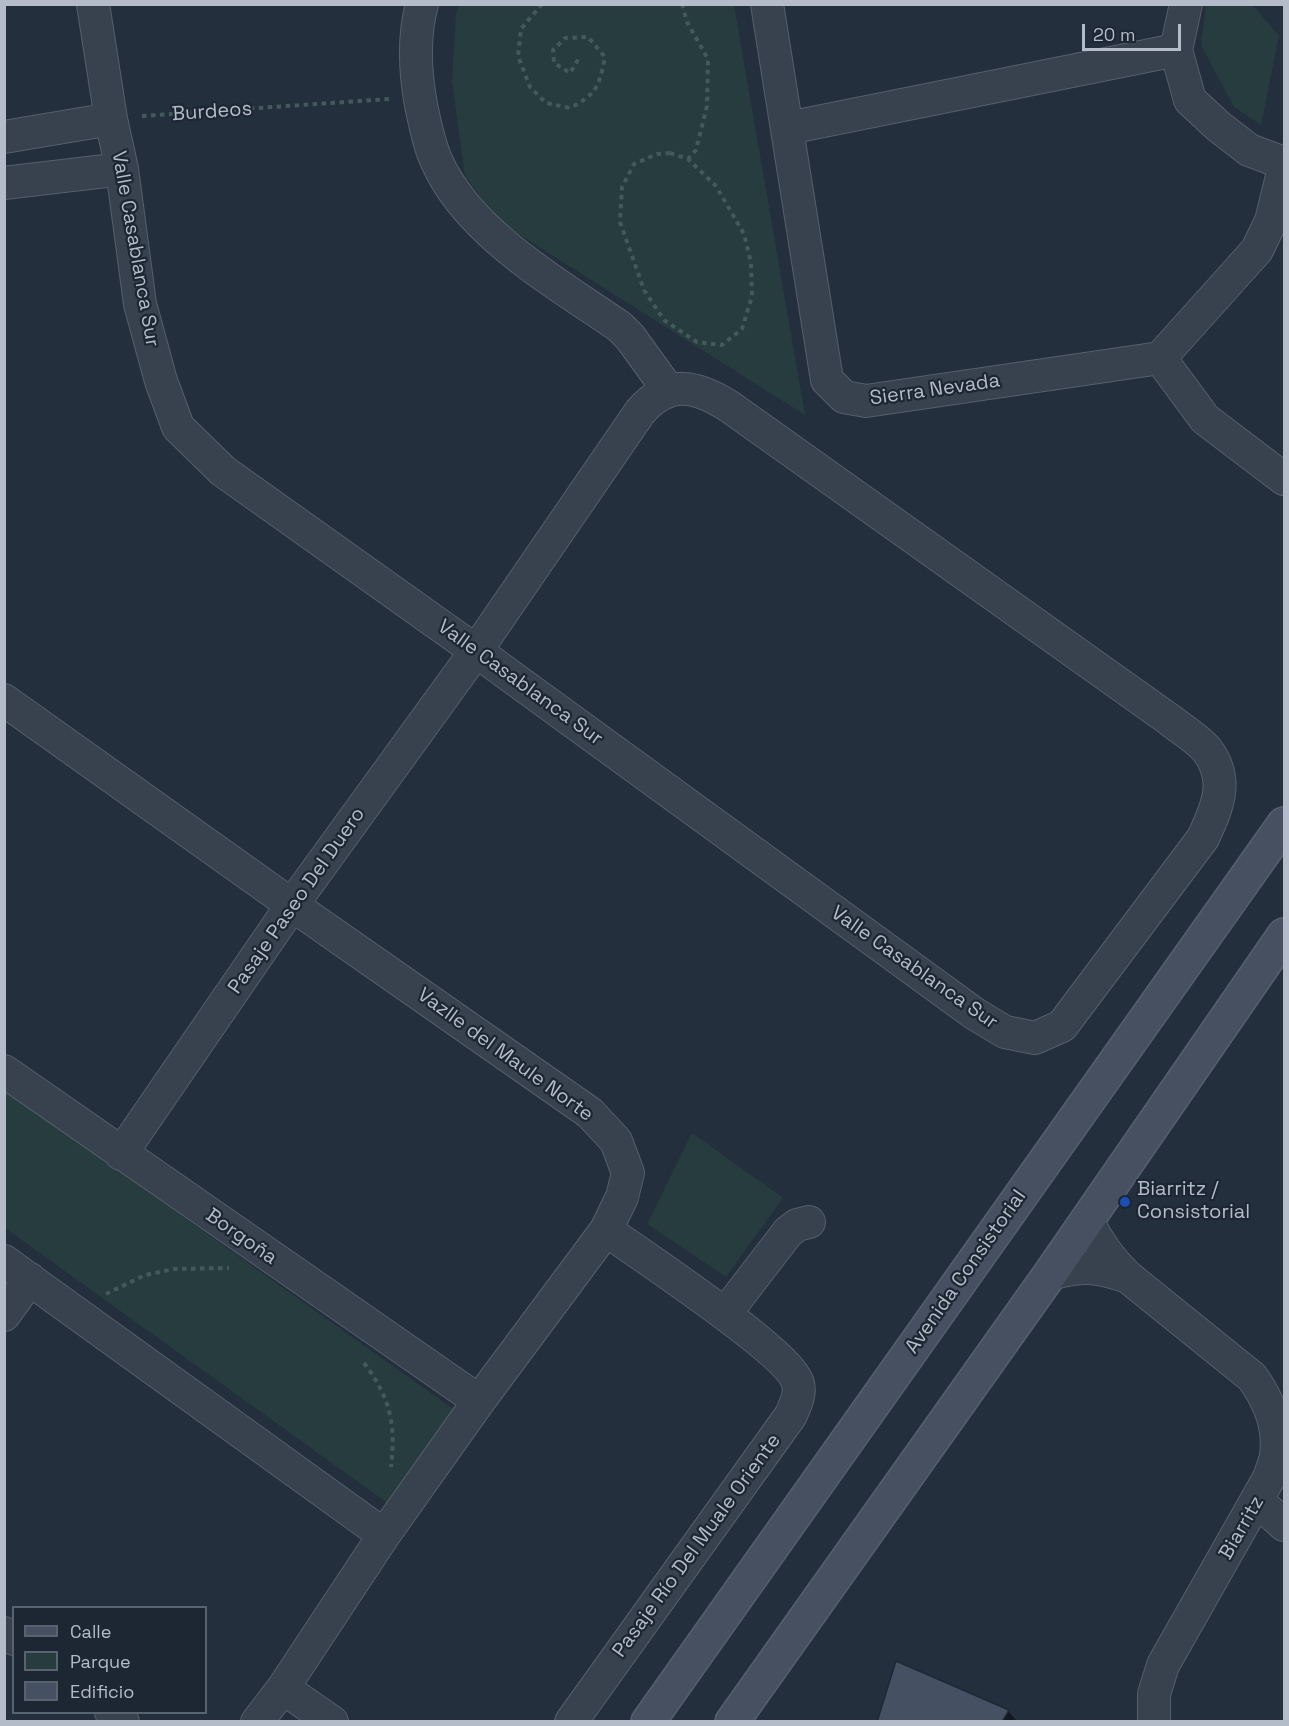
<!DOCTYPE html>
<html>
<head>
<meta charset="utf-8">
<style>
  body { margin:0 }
  #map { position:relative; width:1289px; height:1726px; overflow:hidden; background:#242f3e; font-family:"Space Grotesk",sans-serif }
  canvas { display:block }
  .frame { position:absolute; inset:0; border:6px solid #b4bcc9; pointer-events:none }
  .legend { position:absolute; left:12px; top:1606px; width:195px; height:108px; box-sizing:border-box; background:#1d2633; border:2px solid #59626f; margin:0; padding:8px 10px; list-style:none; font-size:18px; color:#b4bcc9 }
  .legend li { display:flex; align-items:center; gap:12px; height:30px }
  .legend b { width:30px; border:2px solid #59626f }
  .scale { position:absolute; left:1082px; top:24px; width:99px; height:27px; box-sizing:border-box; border:3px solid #b4bcc9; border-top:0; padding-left:8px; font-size:18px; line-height:21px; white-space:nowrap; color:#b4bcc9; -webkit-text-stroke:4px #1d2633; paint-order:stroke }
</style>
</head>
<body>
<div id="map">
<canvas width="1289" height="1726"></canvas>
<div class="frame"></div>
<ul class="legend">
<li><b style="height:8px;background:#465061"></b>Calle</li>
<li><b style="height:16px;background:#263c3f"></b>Parque</li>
<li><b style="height:16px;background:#455162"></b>Edificio</li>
</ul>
<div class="scale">20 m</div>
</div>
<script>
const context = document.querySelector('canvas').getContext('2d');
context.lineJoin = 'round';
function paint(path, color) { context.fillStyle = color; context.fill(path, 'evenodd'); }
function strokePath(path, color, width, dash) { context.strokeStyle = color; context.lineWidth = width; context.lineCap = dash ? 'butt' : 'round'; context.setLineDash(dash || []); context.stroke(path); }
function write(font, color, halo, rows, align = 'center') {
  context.font = font + ' "Space Grotesk",sans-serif'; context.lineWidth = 4.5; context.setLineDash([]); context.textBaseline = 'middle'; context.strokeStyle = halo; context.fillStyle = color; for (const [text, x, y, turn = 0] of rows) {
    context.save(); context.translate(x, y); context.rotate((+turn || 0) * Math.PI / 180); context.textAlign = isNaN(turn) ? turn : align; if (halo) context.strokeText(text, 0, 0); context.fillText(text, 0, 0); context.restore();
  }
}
paint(new Path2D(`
  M460,4L734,5L805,415L501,223L465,177L452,81L456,14Z
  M1206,5H1252L1279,35L1261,125L1234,107L1201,45Z
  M5,1090L459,1413L393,1507L5,1228Z
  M692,1133L783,1198L726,1277L647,1224Z`), '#263c3f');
paint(new Path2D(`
  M1008,1711L1018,1722H879Z`), '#0007');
const building = new Path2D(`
  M896,1661L1009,1710L1002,1722H877Z`);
paint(building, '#455162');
strokePath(building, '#1f2835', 1.5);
const street = new Path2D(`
  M93,4L111,119L122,169L140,304L161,381L178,427L223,471L476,651L975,1014L1005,1032L1035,1038L1062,1026L1203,838C1217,808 1230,780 1207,750C1198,739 1181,729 1170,720L730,407C696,385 669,379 640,412L476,651L292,905L121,1154
  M422,4C413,37 415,72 421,105C425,124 429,145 437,162C469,234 558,284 620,327L630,337L669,391
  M767,4L827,380L844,397L866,401L1160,358L1257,250L1271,221L1284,168
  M1176,50L1190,100L1218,126L1249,150L1284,163
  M788,128L1176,50L1186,4
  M4,137L111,119
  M4,183L122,169
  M1160,358L1205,419L1284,479
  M4,700L292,905L590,1113L616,1141L628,1173L622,1197L606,1230L479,1401L384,1535L283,1688L257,1722
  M4,1071L479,1401
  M1087,1220C1098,1243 1110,1260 1128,1277L1252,1377C1268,1399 1280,1427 1276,1455C1275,1463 1271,1471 1269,1478L1163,1665L1154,1694V1722
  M4,1261L384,1535
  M1050,1274C1083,1265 1096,1266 1128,1277
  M725,1314L788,1232L797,1225L809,1222
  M4,1315L30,1279
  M1258,1501L1284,1525
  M4,1633L14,1639
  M283,1688L332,1722
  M111,1712L123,1722
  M571,1722L791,1415C795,1405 801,1394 798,1384C792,1354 638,1253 606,1230`);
const secondary = new Path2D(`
  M648,1722L1284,824
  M732,1722L1050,1274L1284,935`);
strokePath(street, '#565f6c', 34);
strokePath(secondary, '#565f6c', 36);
strokePath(new Path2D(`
  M542,4L521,29L518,56L530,87L546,103L570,108C597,94 599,87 605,57L588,37L565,38L553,50L554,63L570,73L579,58
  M682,4L687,22L708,59L707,106L696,150L688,159
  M142,116L389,99
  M670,153L688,159L716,186L744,234L751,263L752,296L742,329L722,345L697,342L664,320L644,290L620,222L622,187L634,164L657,154Z
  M106,1294L145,1275L174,1269L229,1268
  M364,1363C390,1397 396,1424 391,1467`), '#44595c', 4, [4.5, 4.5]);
strokePath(street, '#38414e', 32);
strokePath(secondary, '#465061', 33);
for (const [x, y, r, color] of [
  [1125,1202,6,"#1a4fb4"]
]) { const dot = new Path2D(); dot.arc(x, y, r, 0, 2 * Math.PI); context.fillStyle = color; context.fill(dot); strokePath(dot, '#1d2633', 2); }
write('20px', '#b4bcc9', '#1d2633', [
  ["Burdeos",212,112,-4],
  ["Valle Casablanca Sur",135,249,80],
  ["Sierra Nevada",935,390,-8],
  ["Valle Casablanca Sur",520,683,36],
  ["Pasaje Paseo Del Duero",297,901,-55],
  ["Valle Casablanca Sur",914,968,35],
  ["Vazlle del Maule Norte",505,1055,36],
  ["Borgoña",241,1237,35],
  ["Avenida Consistorial",966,1272,-55],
  ["Biarritz",1242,1528,-60],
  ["Pasaje Río Del Muale Oriente",697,1546,-54]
]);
write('20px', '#b4bcc9', '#1d2633', [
  ["Biarritz /",1137,1190],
  ["Consistorial",1137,1213]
], 'left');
</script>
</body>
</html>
